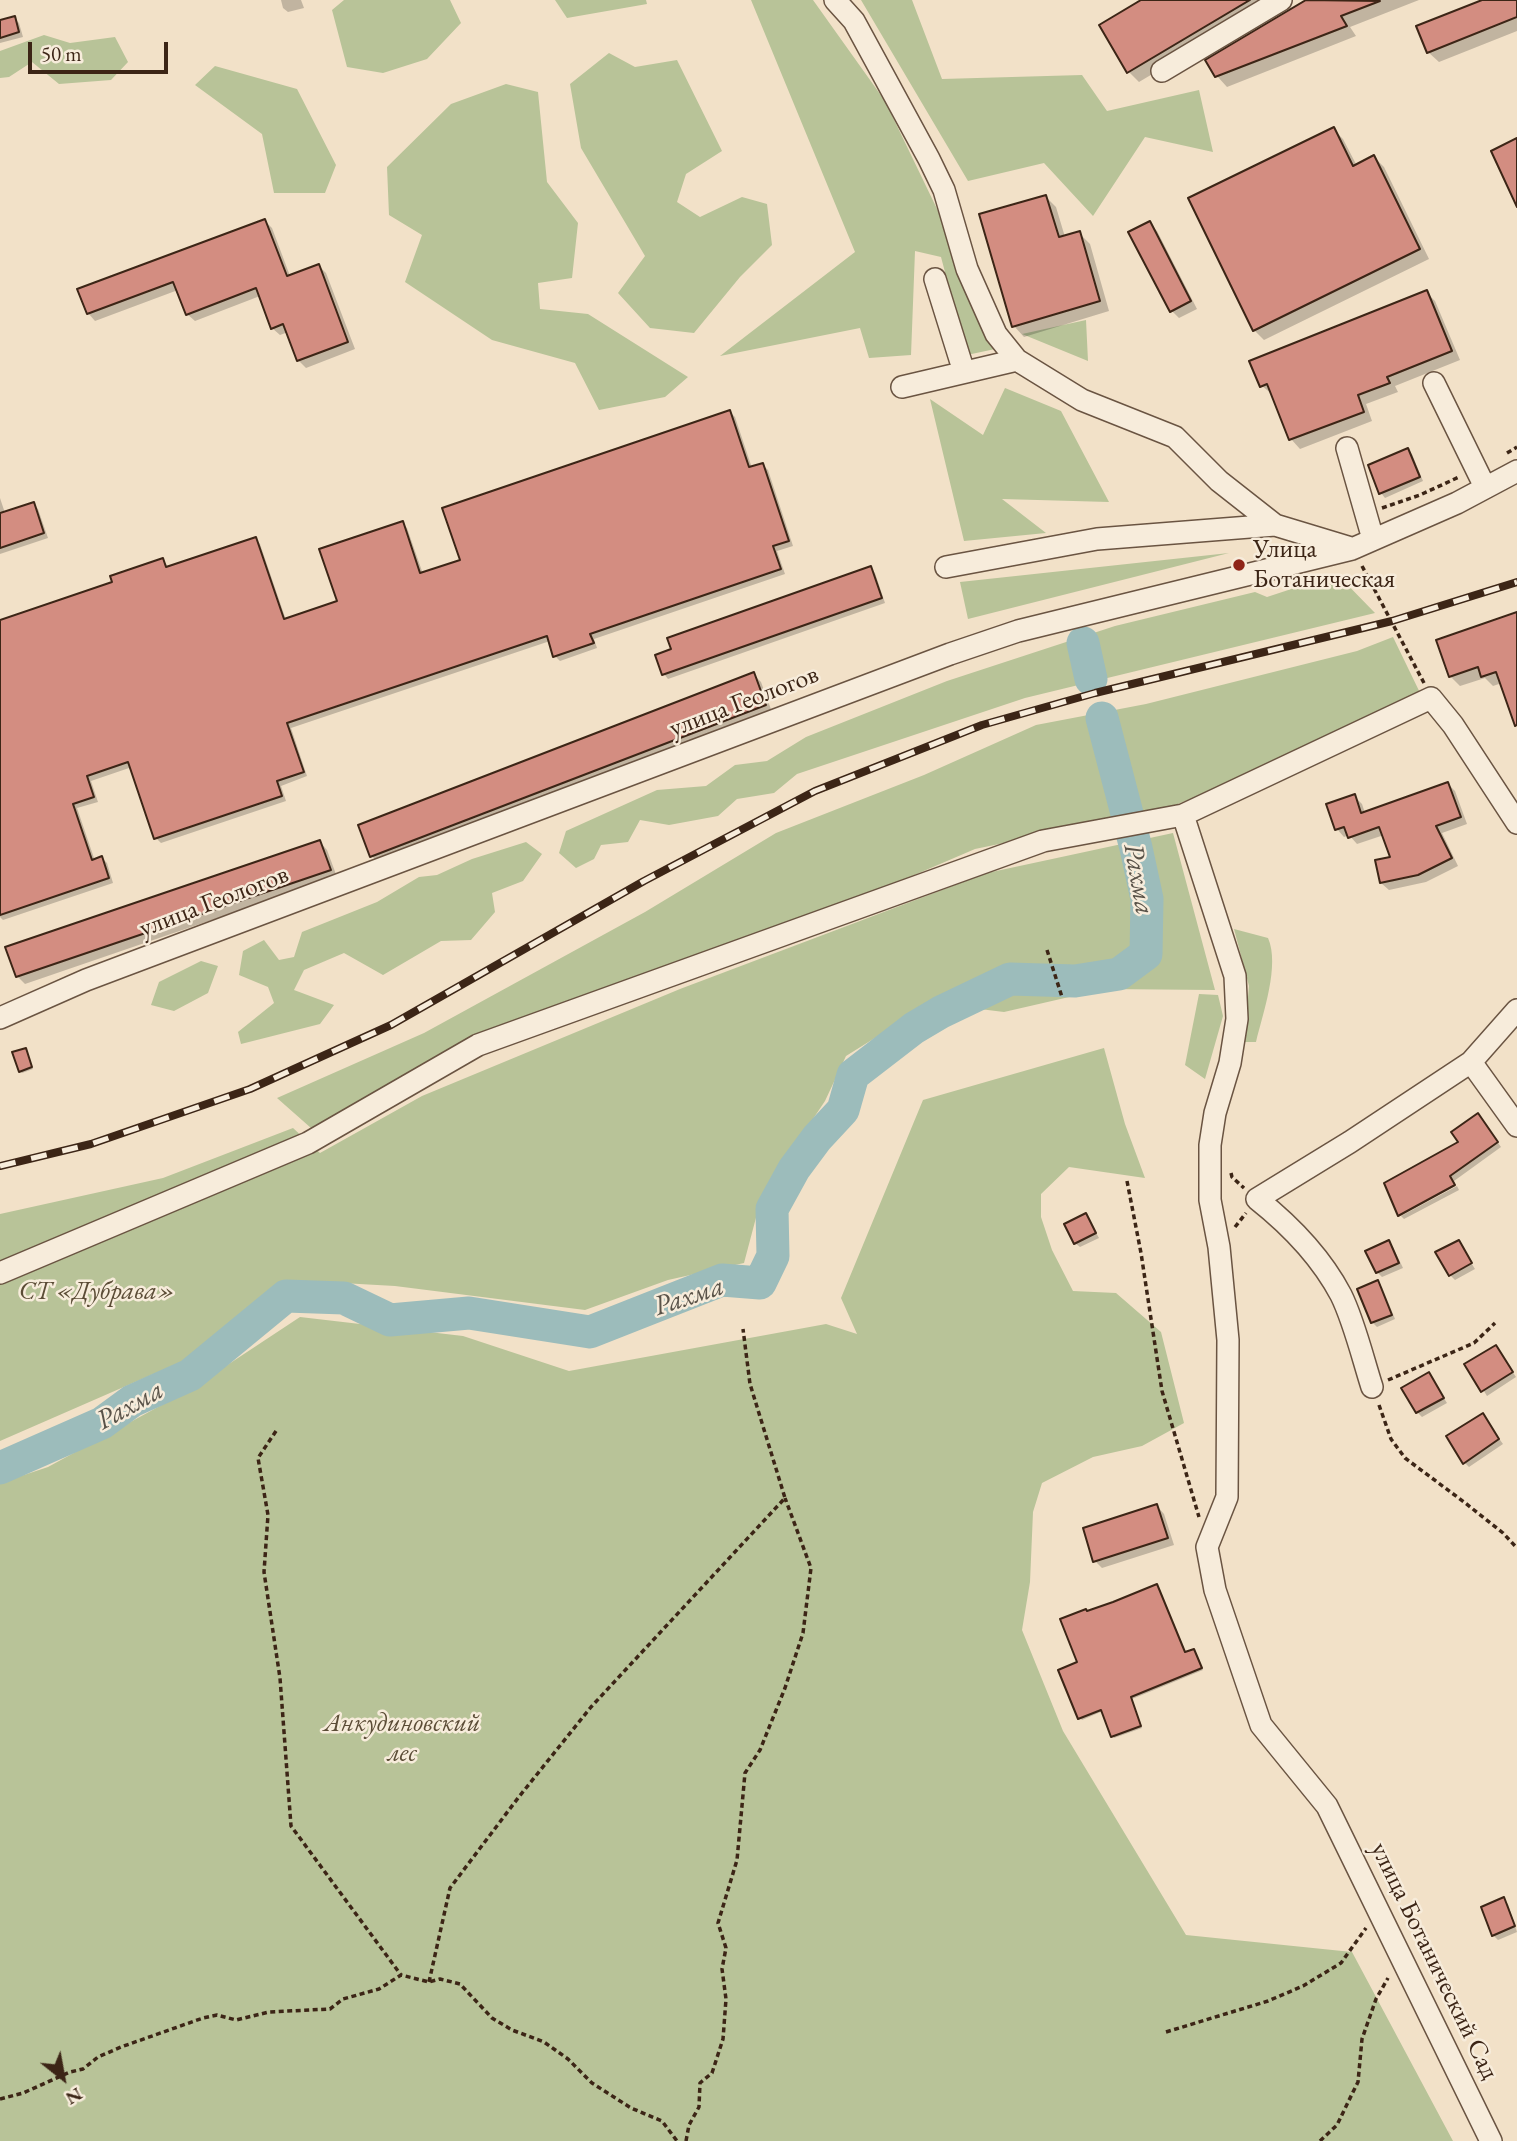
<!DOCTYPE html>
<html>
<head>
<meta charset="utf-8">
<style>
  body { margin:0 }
  #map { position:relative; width:1517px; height:2141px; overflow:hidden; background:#f2e1c8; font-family:"EB Garamond",serif }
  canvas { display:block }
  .north { position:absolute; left:28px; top:2043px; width:70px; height:70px; -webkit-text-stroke:5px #f7ecdb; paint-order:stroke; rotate:149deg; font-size:19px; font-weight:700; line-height:28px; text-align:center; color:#3c2516 }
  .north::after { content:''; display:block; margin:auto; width:24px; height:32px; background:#3c2516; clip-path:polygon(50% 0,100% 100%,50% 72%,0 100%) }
  .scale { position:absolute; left:28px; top:42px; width:140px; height:32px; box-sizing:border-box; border:4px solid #3c2516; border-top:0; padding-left:9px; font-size:21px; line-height:24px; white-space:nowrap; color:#3c2516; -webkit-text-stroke:5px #f7ecdb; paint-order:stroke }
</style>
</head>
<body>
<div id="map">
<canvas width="1517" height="2141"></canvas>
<div class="north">N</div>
<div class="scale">50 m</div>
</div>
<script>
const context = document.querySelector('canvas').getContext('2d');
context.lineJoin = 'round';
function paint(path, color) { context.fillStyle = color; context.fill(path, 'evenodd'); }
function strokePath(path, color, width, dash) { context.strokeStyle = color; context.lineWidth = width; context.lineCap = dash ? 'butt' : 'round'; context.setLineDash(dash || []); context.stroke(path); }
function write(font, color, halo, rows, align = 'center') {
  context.font = font + ' "EB Garamond",serif'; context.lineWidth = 5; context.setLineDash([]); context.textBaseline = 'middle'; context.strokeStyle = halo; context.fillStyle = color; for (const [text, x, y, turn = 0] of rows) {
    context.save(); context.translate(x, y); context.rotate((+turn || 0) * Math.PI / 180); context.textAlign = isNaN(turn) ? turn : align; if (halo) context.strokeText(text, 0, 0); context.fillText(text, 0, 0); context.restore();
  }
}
paint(new Path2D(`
  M344,0H450L461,23L427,59L383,73L347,67L332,10Z
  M555,0H646L647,4L567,18Z
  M751,0H813L885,101L952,240L995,349L967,355L941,257L915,251L911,355L869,358L860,328L720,356L855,252Z
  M861,0H912L942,79L1082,75L1107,111L1199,90L1213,152L1145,137L1093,216L1044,163L968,181Z
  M44,35L70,43L115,37L128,62L111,80L59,84L32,62L9,77L0,78V51Z
  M609,53L635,67L677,60L722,151L686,174L677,202L700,217L742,197L767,204L772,245L740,277L694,333L650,328L618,293L645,256L581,148L570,84Z
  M215,66L297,89L336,165L325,193H274L262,134L195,85Z
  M506,84L538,92L547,182L578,223L572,278L538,283L540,309L588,314L688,377L665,397L599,410L575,363L492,340L405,282L422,235L389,215L387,167L451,104Z
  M1086,320L1088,361L1022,334Z
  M1005,388L1061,411L1109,502L1002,499L1046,533L964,541L930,399L983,435Z
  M1229,553L968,619L960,582Z
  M1337,574L1375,613L1025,698L797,774L774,793L737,799L718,816L669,825L640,820L628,842L601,845L594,859L576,868L559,853L566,831L657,790L706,786L735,765L767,761L806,737L947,681L1115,626L1255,592L1267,597Z
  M1393,637L1423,699L1266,769L1175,805L1110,821L975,849L891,885L482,1036L311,1128L277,1098L424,1033L645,912L776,833L924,775L1036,725L1146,704L1357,651Z
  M1173,833L1215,990L1104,989L1004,1012L931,1003L846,1056L825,1101L762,1195L744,1263L668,1280L585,1310L395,1286L288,1280L181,1362L0,1441V1214L163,1178L293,1128L320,1153L422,1096L680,989L987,873Z
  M526,842L542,854L523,881L492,893L495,912L471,940L441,941L383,975L344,953L304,970L294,990L334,1005L320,1024L241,1044L238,1032L274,1003L268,987L239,975L243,951L264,940L279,960L294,957L302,932L377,902L419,877L437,875L472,859Z
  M1234,929L1268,938C1280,965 1263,1013 1256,1042H1244L1249,986Z
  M201,961L218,966L208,993L174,1011L151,1005L159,982Z
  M1199,994L1218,995L1223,1016L1205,1079L1185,1065Z
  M1104,1048L1125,1124L1145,1178L1069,1167L1041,1194V1217L1052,1250L1073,1291L1116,1293L1161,1332L1184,1423L1142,1446L1093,1457L1042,1483L1033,1512L1030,1582L1022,1630L1063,1731L1186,1935L1352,1952L1453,2141H0V1483L48,1467L191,1389L300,1317L463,1336L569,1371L826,1324L857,1334L841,1298L923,1100Z`), '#b8c398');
paint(new Path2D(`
  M281,0H301L304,8L288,12L283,8Z
  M1145,0H1277L1139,82L1129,72Z
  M1310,0H1419L1350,27L1356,36L1227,87L1217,76L1292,9Z
  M1487,0H1517V31L1439,62L1428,52Z
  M14,18L19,23L23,37L0,43V22Z
  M1333,129L1343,139L1357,166L1374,157L1384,167L1429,259L1264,340L1254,330Z
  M1046,197L1056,207L1065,237L1079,233L1090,244L1109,311L1024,337L1014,326L981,215Z
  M265,221L272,228L290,276L319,266L326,273L355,349L306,368L298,360L288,332L280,335L272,328L260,296L195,321L187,314L178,290L95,321L88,313Z
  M1149,223L1157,231L1197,309L1179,318L1172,311Z
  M1426,292L1435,301L1460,360L1395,386L1398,392L1366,404L1372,421L1300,449L1291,439L1272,394L1262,386Z
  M730,412L735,417L752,468L763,465L768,470L793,546L777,551L785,574L594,639L597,648L560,661L555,656L550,641L291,728L307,776L281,786L286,801L161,843L156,838L132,767L91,781L98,802L77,808L95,861L102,858L107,863L113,883L3,920L0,917V622L115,584L163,560L169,568L255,539L260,544L286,620L339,603L402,523L407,528L423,574L462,561Z
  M1407,450L1412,454L1423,481L1385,498L1381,493Z
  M0,498L5,513L33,504L38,509L48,538L0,554Z
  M870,568L875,573L885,603L668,679L664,674L673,650Z
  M1517,614V715L1502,683L1493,686L1485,678L1460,686L1450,676Z
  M753,674L761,682L772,712L379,864L372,856Z
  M1448,784L1455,791L1467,824L1442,833L1458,866L1426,882L1389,890L1381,883L1392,858L1384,835L1357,844L1349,835L1344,837L1337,829L1354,796L1362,804L1365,813Z
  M320,842L327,850L337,877L25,984L17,976Z
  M25,1050L33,1069L22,1073L20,1071Z
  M1482,1120L1501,1147L1454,1181L1455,1183L1399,1213Z
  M1457,1186L1459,1190L1404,1219L1401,1216Z
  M1086,1215L1099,1238L1080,1247L1075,1243Z
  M1389,1242L1393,1247L1403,1268L1382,1277L1377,1272Z
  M1458,1242L1475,1269L1455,1280L1450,1275Z
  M1377,1282L1382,1287L1395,1319L1377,1327L1372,1322Z
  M1500,1352L1516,1377L1487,1396L1467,1364Z
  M1429,1375L1447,1403L1422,1417L1417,1412Z
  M1482,1415L1503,1444L1469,1467L1464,1462Z
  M1157,1506L1164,1514L1174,1545L1102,1568L1095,1561Z
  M1088,1613L1185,1654L1194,1651L1203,1670L1132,1699L1142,1728L1114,1738L1103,1711L1082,1720L1080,1718L1079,1663Z
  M1503,1899L1508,1904L1517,1932L1498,1940L1493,1935Z`), '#0003');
strokePath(new Path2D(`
  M1083,643L1091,679
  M0,1468L102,1423L132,1401L190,1375L286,1296L344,1298L390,1320L469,1313L590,1332L722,1280L760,1283L773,1256L772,1209L794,1169L817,1138L843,1110L853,1075L914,1028L941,1012L1010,979L1075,981L1119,974L1146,954L1147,899L1136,848L1102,718`), '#9cbcbb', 33);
const building = new Path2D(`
  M1141,0H1250L1127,73L1099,25Z
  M1306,0L1380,1L1341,16L1347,26L1215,77L1205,60Z
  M1482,0H1517V17L1427,53L1416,26Z
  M15,16L19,32L0,38V20Z
  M1334,127L1353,166L1374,155L1420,249L1253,331L1188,198Z
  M1517,138V207L1491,151Z
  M1046,195L1059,237L1080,231L1100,301L1012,327L979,214Z
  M265,219L287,276L319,264L348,342L297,361L283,324L271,329L256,288L186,315L173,282L87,314L77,289Z
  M1150,221L1191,301L1170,312L1128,232Z
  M1427,290L1452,351L1387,377L1390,383L1358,395L1364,412L1289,440L1267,384L1260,387L1249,361Z
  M730,410L749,467L763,463L789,541L773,546L781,569L590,634L594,643L553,657L547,636L287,723L304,772L277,781L282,796L154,839L128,762L87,776L94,797L73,804L92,860L102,856L109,878L0,915V620L112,582L110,576L163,558L166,567L256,537L284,619L337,601L319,549L403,521L420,573L460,560L442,508Z
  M1408,448L1420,477L1379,494L1368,465Z
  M34,502L44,533L0,548V513Z
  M871,566L882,598L662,675L655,655L671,649L667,638Z
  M1517,612V725L1515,726L1496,672L1481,677L1478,667L1449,677L1436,640Z
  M754,672L766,705L370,857L358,825Z
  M1448,782L1461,817L1436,826L1452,858L1418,875L1380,883L1375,860L1390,857L1379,827L1348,838L1344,827L1335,830L1326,804L1355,794L1361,813Z
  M320,840L331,870L16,977L5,947Z
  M26,1048L32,1067L19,1072L12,1052Z
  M1478,1113L1498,1142L1450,1176L1455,1185L1398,1216L1384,1183L1458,1142L1451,1132Z
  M1086,1213L1096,1233L1074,1244L1064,1224Z
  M1389,1240L1399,1263L1376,1273L1365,1251Z
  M1459,1240L1472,1263L1449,1276L1435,1252Z
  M1378,1280L1392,1315L1371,1323L1357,1289Z
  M1496,1345L1513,1372L1481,1392L1464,1364Z
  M1429,1372L1444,1398L1416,1413L1401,1388Z
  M1483,1413L1499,1439L1463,1464L1446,1436Z
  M1157,1504L1168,1538L1093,1562L1083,1528Z
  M1157,1584L1185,1652L1194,1649L1202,1668L1131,1697L1141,1726L1111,1737L1101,1710L1078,1719L1058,1670L1077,1662L1060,1619L1086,1609L1087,1611L1113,1602Z
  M1504,1897L1515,1926L1492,1936L1481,1907Z`);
paint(building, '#d38d81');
strokePath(building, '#3c2516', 2);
const minor = new Path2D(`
  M835,0L854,21L929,159L944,190L967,269L996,334L1017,360L1082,400L1175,437L1219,481L1275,525L1351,548
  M1162,71L1281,0
  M935,279L964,372
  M1434,383L1485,487
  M902,387L1017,360
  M1347,448L1373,539
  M946,567L1097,539L1275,525
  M1183,815L1235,976L1237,1019L1230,1063L1215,1113L1210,1145V1200L1219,1247L1228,1340L1227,1497L1207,1547L1215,1590L1261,1725L1327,1806L1491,2141
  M0,1018L86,980L950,654L1018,631L1352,549L1457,503L1517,471
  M1471,1062L1517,1126
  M0,1273L308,1143L478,1045L1043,841L1183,815L1431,698L1453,725L1517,823
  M1372,1387C1363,1359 1354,1321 1341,1295C1321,1257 1291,1226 1257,1199L1350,1142L1471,1062L1517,1010`);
strokePath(minor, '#6a5442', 24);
strokePath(new Path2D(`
  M1507,453L1517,447
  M1382,508L1420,495L1459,477
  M1362,566L1424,683
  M1047,950L1062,997
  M1231,1173L1232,1177L1244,1188
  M1127,1181L1141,1253L1162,1391L1199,1517
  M1235,1227L1246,1213
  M1388,1380L1474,1343L1495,1323
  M1379,1405L1391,1439L1405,1458L1464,1502L1503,1533L1517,1548
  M276,1431L258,1458L268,1515L264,1572L280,1678L291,1826L401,1975
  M429,1982L450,1888L518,1798L591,1707L785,1498L750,1384L743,1329
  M1166,2032L1268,2001L1303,1986L1341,1963L1366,1928
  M0,2099L23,2093L70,2072L83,2069L98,2057L121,2047L203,2018L217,2015L236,2020L269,2012L330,2009L343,1999L379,1989L401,1975L429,1982L440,1979L460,1984L492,2018L512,2030L544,2042L568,2059L592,2083L631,2108L662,2121L677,2141
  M686,2141L689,2125L699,2107L700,2083L712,2073L723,2039L726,1999L722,1969L726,1948L718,1923L737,1860L745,1773L760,1750L785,1688L803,1633L811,1568L785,1498
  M1320,2141L1337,2125L1353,2092L1358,2082L1362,2039L1376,1999L1388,1978`), '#3c2516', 3.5, [5, 3.5]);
strokePath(minor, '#f7ecdb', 21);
const rail = new Path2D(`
  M0,1166L91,1144L250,1089L391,1025L644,881L815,791L982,725L1095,693L1392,621L1517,582`);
strokePath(rail, '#3c2516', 8);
strokePath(rail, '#f7ecdb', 5, [16]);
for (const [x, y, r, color] of [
  [1239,565,7,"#8f2418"]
]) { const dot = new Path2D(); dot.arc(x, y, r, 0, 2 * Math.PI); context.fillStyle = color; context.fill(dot); strokePath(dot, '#f7ecdb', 2.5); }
write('26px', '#3c2516', '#f7ecdb', [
  ["Улица",1253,550],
  ["Ботаническая",1253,580]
], 'left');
write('26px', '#3c2516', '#f7ecdb', [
  ["улица Геологов",744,702,-21],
  ["улица Геологов",214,902,-21],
  ["улица Ботанический Сад",1434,1961,64]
]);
write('italic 26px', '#5b4c36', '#f7ecdb', [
  ["СТ «Дубрава»",97,1292],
  ["Анкудиновский",402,1724],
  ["лес",402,1754]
]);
write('italic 28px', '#595248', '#f7ecdb', [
  ["Рахма",1138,879,80],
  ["Рахма",689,1297,-18],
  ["Рахма",130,1406,-29]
]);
</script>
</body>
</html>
